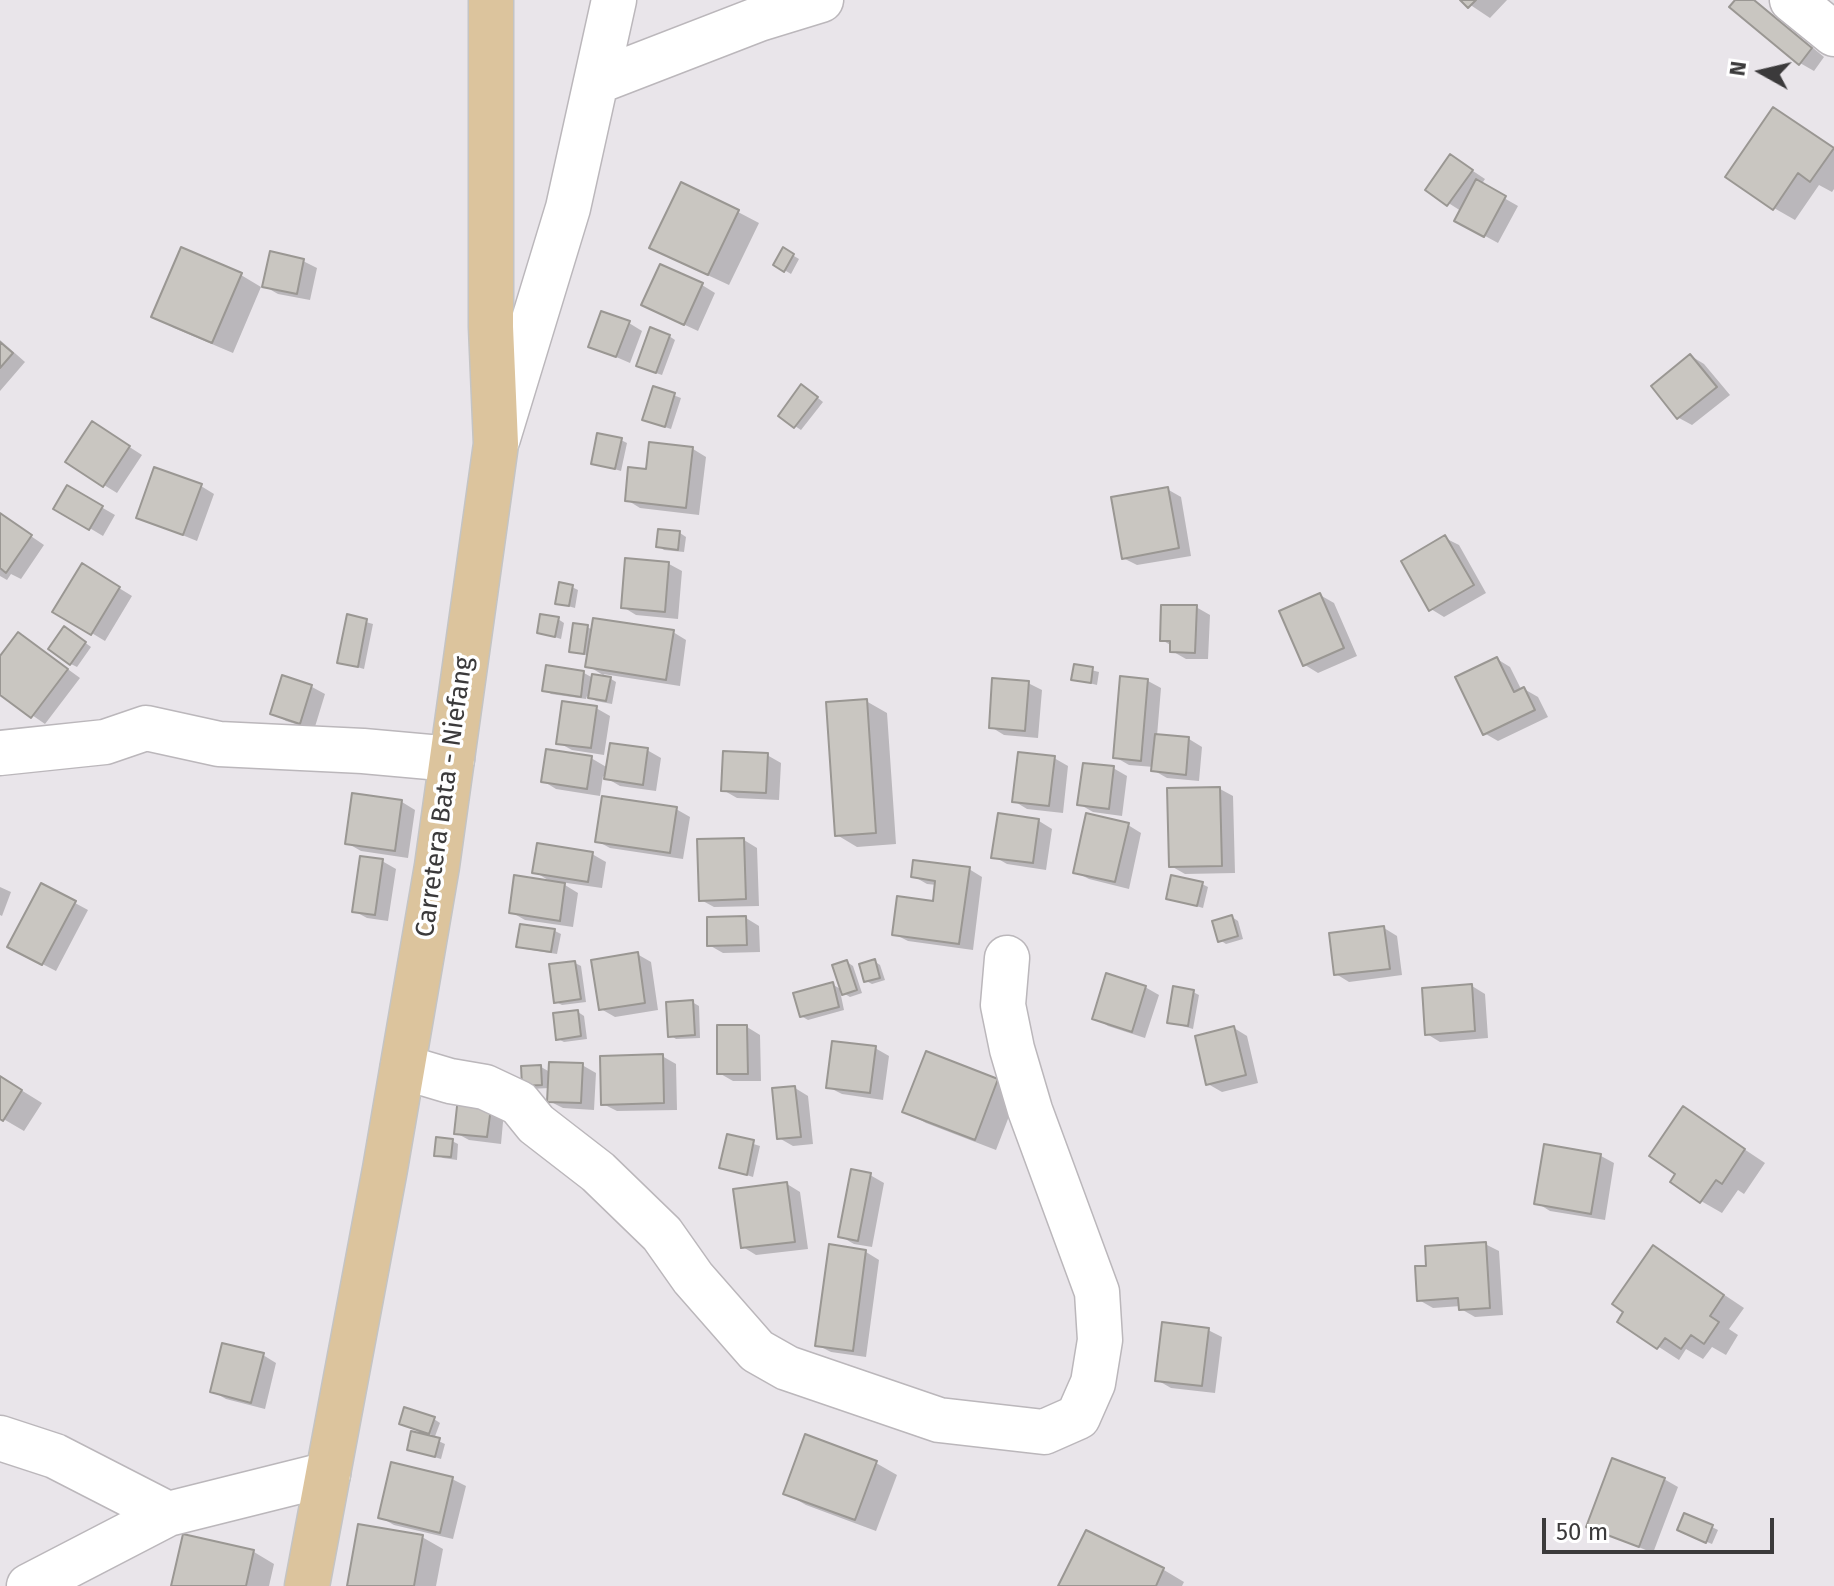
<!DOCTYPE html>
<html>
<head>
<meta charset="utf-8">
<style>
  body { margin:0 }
  #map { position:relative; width:1834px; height:1586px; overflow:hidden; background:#e9e5ea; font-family:"Fira Sans",sans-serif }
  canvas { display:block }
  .north { position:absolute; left:1722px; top:32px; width:80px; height:80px; -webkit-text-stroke:6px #fff; paint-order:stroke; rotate:278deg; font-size:22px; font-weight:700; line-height:32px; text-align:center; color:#3b3a3b }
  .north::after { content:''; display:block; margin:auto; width:28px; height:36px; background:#3b3a3b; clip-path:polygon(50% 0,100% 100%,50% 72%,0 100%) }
  .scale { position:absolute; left:1542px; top:1518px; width:232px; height:36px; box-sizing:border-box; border:4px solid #3b3a3b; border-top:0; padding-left:10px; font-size:24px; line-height:28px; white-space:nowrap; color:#3b3a3b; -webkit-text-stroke:6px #fff; paint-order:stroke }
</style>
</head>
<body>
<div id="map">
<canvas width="1834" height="1586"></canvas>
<div class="north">N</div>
<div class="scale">50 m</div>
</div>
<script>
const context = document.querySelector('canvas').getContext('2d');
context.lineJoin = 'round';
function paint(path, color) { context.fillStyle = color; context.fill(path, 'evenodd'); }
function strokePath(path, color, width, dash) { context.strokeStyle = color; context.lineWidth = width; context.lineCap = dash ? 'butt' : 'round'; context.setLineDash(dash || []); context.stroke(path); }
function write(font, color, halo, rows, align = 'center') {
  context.font = font + ' "Fira Sans",sans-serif'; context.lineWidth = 7; context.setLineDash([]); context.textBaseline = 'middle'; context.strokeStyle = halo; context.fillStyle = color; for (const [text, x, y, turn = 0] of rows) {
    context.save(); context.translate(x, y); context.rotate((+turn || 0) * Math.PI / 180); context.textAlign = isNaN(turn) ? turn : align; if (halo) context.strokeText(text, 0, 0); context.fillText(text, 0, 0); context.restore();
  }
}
paint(new Path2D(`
  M1463,0H1507L1490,18Z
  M1737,0L1756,1L1824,57L1814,71L1800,63Z
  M1774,109L1834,148V189L1832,192L1819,185L1795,220L1774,208Z
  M1464,165L1485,179L1481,185L1518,206L1498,243L1456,220L1461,211L1428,190Z
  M738,212L759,223L729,285L673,259Z
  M784,250L799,259L791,274L776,265Z
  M303,261L317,268L310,300L278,294L264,286Z
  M241,275L261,287L233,353L174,328L154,316Z
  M702,285L715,293L698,331L657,312Z
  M629,323L642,331L630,363L591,346Z
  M669,336L675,340L662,375L644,369Z
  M0,340L25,362L0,391Z
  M1691,356L1704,364L1730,395L1692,425L1679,418L1654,386Z
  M654,388L681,398L671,429L650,422Z
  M808,390L823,402L801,430L780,416Z
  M106,432L142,455L117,493L104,485Z
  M621,440L627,443L621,471L594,463Z
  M693,449L706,457L699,515L640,508L627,500L648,472Z
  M201,486L214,494L197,541L138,517Z
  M68,488L115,515L103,536L56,508Z
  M1167,489L1181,497L1191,556L1137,565L1123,558Z
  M0,515L44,545L21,579L11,574L7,580L0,576Z
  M680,533L686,537L684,552L664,550L658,546Z
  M1445,538L1459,545L1486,593L1444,617L1431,609Z
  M669,564L682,571L678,619L636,615L623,607Z
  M83,566L132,596L105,641L55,611Z
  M572,587L578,590L575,608L557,603Z
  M1320,595L1334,603L1357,656L1318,673L1305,665Z
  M1196,607L1210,615L1208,659H1186L1172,651V646L1162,640Z
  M348,617L373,624L364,669L339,662Z
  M558,619L564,623L561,639L539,632Z
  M587,627L593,630L673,632L686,640L680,686L603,674L616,682L612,704L596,701L587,696L586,699L551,694L545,690L584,673L593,678H608L588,666L589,656L571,651Z
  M71,632L91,647L77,667L71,664Z
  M32,643L80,678L45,724L0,693V660Z
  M1497,659L1510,667L1522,691L1524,689L1538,697L1548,717L1498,741L1484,733Z
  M1075,666L1099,672L1097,685L1073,679Z
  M283,678L312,687L325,694L314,730L286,721L272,713Z
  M1122,678L1148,681L1161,688L1157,736L1189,739L1202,747L1199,781L1167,778L1153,770L1154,767L1129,765L1115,757Z
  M1028,683L1042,690L1038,738L1004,735L991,727Z
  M866,701L887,713L896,844L857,847L837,835Z
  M596,708L610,716L604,755L572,750L559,743Z
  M647,750L661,758L656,791L620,786L603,776L600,796L556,789L543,781L591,758L608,768Z
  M767,755L781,763L779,800L737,798L723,790Z
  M1054,758L1068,766L1063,813L1027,809L1014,801Z
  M1113,768L1127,776L1122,816L1093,812L1079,804Z
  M1220,789L1233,796L1235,873L1185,874L1171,866Z
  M402,802L415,810L408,858L361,851L347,843Z
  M676,809L690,817L683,859L610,848L597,841Z
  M1039,821L1052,829L1046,870L1007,864L993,856Z
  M1128,825L1141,833L1129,889L1089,879L1075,872Z
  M744,840L757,848L759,906L714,907L701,900Z
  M592,854L606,862L602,888L560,882L578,893L573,927L525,920L511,912L553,883L535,872Z
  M382,861L396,869L388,921L367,918L354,911Z
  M969,869L982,877L973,950L908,941L894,934L934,903L937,885L927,884L913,876Z
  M1202,884L1208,887L1203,908L1168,898Z
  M0,887L11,892L2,916L0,915Z
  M75,903L88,910L56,971L23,954Z
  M1232,917L1238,921L1243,939L1226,944L1220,940Z
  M746,918L759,926L760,952L723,953L709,945Z
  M1384,928L1397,936L1402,975L1349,982L1336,974Z
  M555,931L561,934L557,954L525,949L519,946Z
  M637,954L651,962L658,1010L615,1017L601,1009Z
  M874,961L880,965L885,980L872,984L866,981Z
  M847,962L853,966L862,993L850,997L840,991L844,1010L808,1020L801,1016L832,984L842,990Z
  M575,963L581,966L586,1002L562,1005L556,1002Z
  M1472,986L1485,994L1488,1038L1440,1042L1427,1034Z
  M1145,987L1159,995L1145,1038L1108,1026L1095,1018Z
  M1193,992L1199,995L1193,1029L1169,1022Z
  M692,1002L699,1006L700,1038L676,1039L670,1035Z
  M578,1012L584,1016L587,1039L564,1042L558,1039Z
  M747,1027L760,1035L761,1081H733L719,1073Z
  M1234,1028L1247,1036L1258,1083L1222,1092L1208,1084Z
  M875,1048L889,1056L883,1100L842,1094L828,1087Z
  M662,1056L676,1064L677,1110L617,1111L603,1104Z
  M582,1065L596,1073L594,1110L563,1108L549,1101L550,1088L530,1089L524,1085L541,1067L550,1072Z
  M0,1077L42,1103L24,1131L0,1117Z
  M997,1081L1018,1093L996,1150L926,1123L905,1111Z
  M795,1088L808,1096L813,1144L793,1146L779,1138Z
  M460,1099L504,1111L501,1144L469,1140L456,1133Z
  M1684,1109L1765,1163L1744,1194L1738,1190L1722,1213L1701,1201L1678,1174Z
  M728,1136L760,1146L753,1177L721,1167Z
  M452,1141L458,1144L457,1160L443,1158L437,1155Z
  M1601,1156L1614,1163L1605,1220L1550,1211L1537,1203Z
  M870,1175L884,1183L872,1247L854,1244L840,1236Z
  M787,1184L800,1192L808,1249L756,1255L743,1247Z
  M1485,1244L1499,1251L1503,1315L1475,1317L1461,1309V1306L1433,1308L1419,1300L1428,1268Z
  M1654,1248L1744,1308L1729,1329L1738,1335L1726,1355L1712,1347L1703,1359L1686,1349L1679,1360L1619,1321Z
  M866,1252L879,1260L866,1357L831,1352L817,1345Z
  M1208,1330L1222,1337L1215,1393L1171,1388L1157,1380Z
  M263,1355L276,1363L265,1409L226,1399L212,1391Z
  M434,1419L440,1423L434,1439L445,1444L441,1459L409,1449L431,1438L432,1435L407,1426Z
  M806,1437L876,1463L897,1475L876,1531L806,1505L785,1493Z
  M452,1479L466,1486L453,1539L394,1525L380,1517Z
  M1664,1479L1678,1487L1653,1553L1588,1526Z
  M1712,1527L1718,1530L1712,1544L1685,1533Z
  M1087,1532L1164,1570L1184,1582L1182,1586H1061Z
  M422,1537L443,1549L436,1586H349Z
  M254,1552L274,1564L269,1586H173Z`), '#0003');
const building = new Path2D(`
  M1460,0H1476L1468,8Z
  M1735,0H1754L1812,48L1799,65L1729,7Z
  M1773,107L1834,148L1810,182L1798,173L1773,210L1725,177Z
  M1450,154L1473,170L1447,206L1425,190Z
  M1476,179L1506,196L1484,237L1454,221Z
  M681,182L739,210L708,275L649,248Z
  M181,247L242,273L212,343L151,317Z
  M783,247L794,254L784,272L773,265Z
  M270,251L304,259L297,294L262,287Z
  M660,264L703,283L684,325L641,305Z
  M601,311L630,321L616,357L588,347Z
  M650,327L670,335L656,373L636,366Z
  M0,342L13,353L0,368Z
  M1690,354L1717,387L1677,419L1651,386Z
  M801,384L818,397L794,428L778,416Z
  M653,386L675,393L665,427L642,420Z
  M92,421L130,446L103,487L65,462Z
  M597,433L622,438L615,469L591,464Z
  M649,442L693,447L686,508L625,501L628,467L646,469Z
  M154,467L202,484L183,535L136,518Z
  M67,485L103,506L89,530L53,509Z
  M1168,487L1179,548L1122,559L1111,497Z
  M0,513L32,535L6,573L0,568Z
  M658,529L680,531L678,550L656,547Z
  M1445,535L1474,585L1429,611L1401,561Z
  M625,558L669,562L665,612L621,608Z
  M82,563L120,587L91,635L52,612Z
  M559,582L573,585L569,606L555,604Z
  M1320,593L1344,648L1303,666L1279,611Z
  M1161,605H1197L1195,653L1170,652V641H1160Z
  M347,614L367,619L358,667L337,663Z
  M540,614L559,617L555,637L537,633Z
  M593,618L674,630L666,680L585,667Z
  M573,623L588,625L584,654L569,652Z
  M64,626L86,642L70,665L48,649Z
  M18,632L68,669L31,718L0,695V656Z
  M1497,657L1514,692L1524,687L1535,710L1483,735L1455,677Z
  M1074,664L1093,667L1091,683L1071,680Z
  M546,665L584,671L581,697L542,691Z
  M592,674L611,677L606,701L588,698Z
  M282,675L312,685L300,724L270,714Z
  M1120,676L1148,679L1141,761L1113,758Z
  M992,678L1029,681L1025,731L989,728Z
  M867,699L876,833L835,836L826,702Z
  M562,701L597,706L591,748L556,744Z
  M1155,734L1189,737L1186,775L1151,771Z
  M610,743L648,748L643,785L604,779Z
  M546,749L592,756L587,789L541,782Z
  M723,751L768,753L766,793L721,791Z
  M1018,752L1055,756L1049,806L1012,802Z
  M1083,763L1114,766L1109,809L1077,805Z
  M1220,787L1222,866L1169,867L1167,788Z
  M352,793L402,800L395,851L345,844Z
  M602,796L677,807L670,853L595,842Z
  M998,813L1039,819L1033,863L991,858Z
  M1086,813L1129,823L1115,882L1073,873Z
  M744,838L746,899L699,901L697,839Z
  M537,843L593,852L588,882L532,873Z
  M360,856L383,859L375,915L352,912Z
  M913,860L970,867L959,944L892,935L897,896L933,901L935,881L911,877Z
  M514,875L565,883L560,921L509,913Z
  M1171,875L1203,882L1197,906L1166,899Z
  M41,883L76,901L42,965L7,947Z
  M1232,915L1238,936L1218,942L1212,921Z
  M746,916L747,945L707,946V917Z
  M520,924L555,929L551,952L516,947Z
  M1384,926L1390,969L1334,975L1329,933Z
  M638,952L645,1003L599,1010L591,960Z
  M875,959L880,978L864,982L859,964Z
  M847,960L857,990L842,995L832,965Z
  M575,961L581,999L554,1003L549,964Z
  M1106,973L1146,986L1132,1032L1092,1019Z
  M833,982L839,1007L800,1017L793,993Z
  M1472,984L1475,1031L1425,1035L1422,988Z
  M1173,986L1194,990L1188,1026L1167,1023Z
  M693,1000L695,1035L668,1037L666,1002Z
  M578,1010L581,1036L556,1040L553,1013Z
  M717,1025H747L748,1074H717Z
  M1234,1026L1246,1075L1206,1085L1195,1036Z
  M832,1041L876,1046L870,1093L826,1088Z
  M926,1051L998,1079L975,1140L902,1112Z
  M663,1054L664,1103L601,1105L600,1056Z
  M549,1062L583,1063L581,1103L547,1102Z
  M541,1065L542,1085L522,1086L521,1066Z
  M0,1076L22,1090L3,1121L0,1119Z
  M795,1086L801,1137L777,1139L772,1088Z
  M458,1097L492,1101L487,1137L454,1134Z
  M1683,1106L1745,1149L1722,1184L1716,1180L1700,1203L1670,1182L1675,1174L1649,1156Z
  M727,1134L754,1140L747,1175L719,1168Z
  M436,1137L453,1139L451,1157L434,1156Z
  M1544,1144L1601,1154L1591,1214L1534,1204Z
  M851,1169L871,1173L858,1241L838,1237Z
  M787,1182L795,1242L741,1248L733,1189Z
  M1486,1242L1490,1308L1459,1310L1458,1298L1417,1301L1415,1266H1426L1425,1246Z
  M829,1244L866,1250L853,1351L815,1346Z
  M1653,1245L1724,1295L1710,1316L1719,1322L1704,1344L1691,1335L1681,1349L1665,1338L1657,1349L1617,1322L1623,1312L1612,1304Z
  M1162,1322L1209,1328L1202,1386L1155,1381Z
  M222,1343L264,1353L251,1403L210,1392Z
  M404,1407L435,1417L429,1434L399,1424Z
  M411,1431L440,1438L435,1457L407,1450Z
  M805,1434L877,1461L855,1520L783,1494Z
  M1612,1458L1665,1478L1639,1547L1586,1527Z
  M391,1462L453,1477L440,1533L378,1518Z
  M1684,1513L1713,1525L1706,1543L1677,1530Z
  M358,1524L423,1535L414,1586H347Z
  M1086,1530L1164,1568L1156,1586H1058Z
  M183,1534L254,1550L246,1586H171Z`);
paint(building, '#c9c6c1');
strokePath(building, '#9a9793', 2);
const minor = new Path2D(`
  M1792,0L1834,34
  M596,82L759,19L821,0
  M498,438L568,208L614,0
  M0,753L105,742L146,728L219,744L363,751L452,759
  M403,1067L450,1081L485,1087L519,1103L536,1124L598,1172L662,1234L693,1278L757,1351L787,1368L939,1420L1044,1432L1078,1417L1093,1383L1100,1340L1097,1292L1030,1110L1012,1049L1003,1005L1007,958
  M0,1438L55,1456L168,1514
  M29,1586L168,1514L328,1474`);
const major = new Path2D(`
  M307,1586L385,1169L437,866L496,444L491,327V0`);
strokePath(minor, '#bbb7bb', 47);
strokePath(major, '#c4c4c4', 47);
strokePath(minor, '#fff', 44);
strokePath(major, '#dcc49d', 44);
write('26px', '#3b3a3b', '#fff', [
  ["Carretera Bata - Niefang",445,797,-82]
]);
</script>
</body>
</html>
